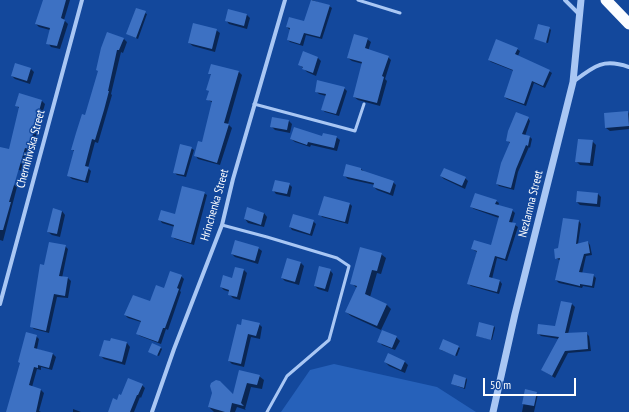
<!DOCTYPE html>
<html>
<head>
<meta charset="utf-8">
<style>
  body { margin:0 }
  #map { position:relative; width:629px; height:412px; overflow:hidden; background:#13489c; font-family:"PT Sans Narrow",sans-serif }
  canvas { display:block }
  .scale { position:absolute; left:483px; top:378px; width:93px; height:18px; box-sizing:border-box; border:2px solid #fff; border-top:0; padding-left:5px; font-size:12px; line-height:14px; white-space:nowrap; color:#fff; -webkit-text-stroke:3px #13489c; paint-order:stroke }
</style>
</head>
<body>
<div id="map">
<canvas width="629" height="412"></canvas>
<div class="scale">50 m</div>
</div>
<script>
const context = document.querySelector('canvas').getContext('2d');
context.lineJoin = 'round';
function paint(path, color) { context.fillStyle = color; context.fill(path, 'evenodd'); }
function strokePath(path, color, width, dash) { context.strokeStyle = color; context.lineWidth = width; context.lineCap = dash ? 'butt' : 'round'; context.setLineDash(dash || []); context.stroke(path); }
function write(font, color, halo, rows, align = 'center') {
  context.font = font + ' "PT Sans Narrow",sans-serif'; context.lineWidth = 3; context.setLineDash([]); context.textBaseline = 'middle'; context.strokeStyle = halo; context.fillStyle = color; for (const [text, x, y, turn = 0] of rows) {
    context.save(); context.translate(x, y); context.rotate((+turn || 0) * Math.PI / 180); context.textAlign = isNaN(turn) ? turn : align; if (halo) context.strokeText(text, 0, 0); context.fillText(text, 0, 0); context.restore();
  }
}
paint(new Path2D(`
  M334,364L437,387L476,412H281L310,370Z`), '#2661ba');
paint(new Path2D(`
  M44,0H70L64,20L68,24L60,49L51,47L48,43L50,30L39,27L36,24Z
  M312,0L329,6L332,8L322,39L306,35L303,46L290,42L288,40L290,30L287,27L305,23Z
  M136,9L147,14L138,39L127,34Z
  M229,10L247,15L250,18L247,29L229,24L226,20Z
  M549,28L551,30L548,43L535,39Z
  M216,30L220,33L215,52L193,46L189,43Z
  M124,39L127,42L123,53L121,52L111,94L112,95L98,143L95,142L88,168L91,171L88,183L72,179L68,175L75,152L72,149L86,116L99,72Z
  M367,39L371,42L368,51L388,57L391,60L385,79L387,81L380,106L358,100L354,97L363,64L352,61L348,58Z
  M517,49L520,51L518,56L549,71L552,73L545,88L534,83L526,106L507,99L505,97L514,71L491,62L489,60Z
  M318,58L321,61L316,76L307,72L299,64Z
  M212,65L239,72L242,75L228,124L232,128L220,165L198,159L195,155L202,144L213,103L207,99L210,92L208,90L212,75L210,74Z
  M31,69L34,72L30,84L15,79L12,76Z
  M344,88L347,91L339,116L325,112L322,109L326,96L319,94L316,91Z
  M19,94L42,101L45,104L32,151L28,150L22,171L0,164V155L10,150L20,109L16,105Z
  M628,112L629,114V129L610,131L606,128L605,114Z
  M528,118L530,121L525,136L530,137L532,139L530,148L529,147L518,172L514,190L499,186L497,184L510,143L507,140Z
  M289,121L292,124L290,133L275,130L271,126Z
  M323,137H336L340,140L337,151L311,145L310,147L295,142L291,139Z
  M592,141L596,145L593,166L580,165L576,161Z
  M191,148L194,150L186,177L177,175L174,172Z
  M361,169L365,172L393,182L396,185L393,196L377,190L374,187L375,185L348,179L345,176Z
  M441,176L465,178L468,181L465,189L444,179Z
  M0,182L14,185L17,187L3,241L0,240Z
  M289,184L292,187L290,197L276,194L273,190Z
  M204,193L207,195L194,245L175,239L172,236L175,227L162,223L160,220L175,216Z
  M598,194L601,197L600,207L580,205L577,202Z
  M496,201L499,203L498,206L512,210L515,213L512,223L518,227L507,261L497,258L492,279L500,281L502,284L499,294L471,286L468,283L477,252L472,249L492,246L499,218L474,209L471,207Z
  M350,204L352,206L348,224L322,217L320,214Z
  M62,211L65,215L60,237L52,235L48,232Z
  M264,213L267,217L264,227L248,223L245,219Z
  M313,221L316,224L312,236L292,230L290,227Z
  M579,221L581,224L578,244L588,242L590,245L592,255L586,256L582,274L593,275L596,278L594,288L583,286L582,288L559,283L556,280L561,261L556,258L559,249Z
  M65,246L68,249L62,278H68L71,281L68,298L57,297L49,333L34,329L31,326L45,266Z
  M258,248L262,251L258,264L235,257L232,254Z
  M381,254L386,258L381,274L377,273L370,297L386,304L391,309L381,330L351,316L346,312L357,288L351,283Z
  M288,259L301,263L304,266L299,285L285,281L282,278Z
  M244,270L247,273L240,300L233,298L229,294L230,292L224,290L221,287Z
  M330,270L333,274L328,292L318,289L315,286Z
  M181,276L184,279L180,291L181,292L168,330L166,329L161,344L140,336L137,333L141,322L128,318L125,315L150,302Z
  M572,304L575,307L568,334L586,333L589,336L591,351L568,353L555,378L542,370L559,339L541,336L538,333L556,328Z
  M259,324L262,327L260,339L251,337L244,367L232,364L229,361L241,326Z
  M494,326L495,328L492,340L477,336Z
  M36,336L39,339L37,349L53,354L56,357L52,370L41,367V370L37,369L32,387L41,390L44,393L39,411L41,412H7Z
  M396,337L400,341L395,350L382,345L379,341Z
  M444,340L460,348L457,356L441,350Z
  M111,342L127,343L130,347L125,365L104,359L101,356Z
  M161,348L162,349L159,356L151,353Z
  M389,355L405,362L408,365L405,373L389,366L385,362Z
  M240,371L259,376L264,380L262,389L251,387L245,409L246,410L237,407L235,412H214L209,407L233,396Z
  M466,378L467,380L465,389L452,384Z
  M142,385L145,388L141,398L140,397L134,412H109L117,401Z
  M526,391L538,394L534,412H522Z
  M73,409L81,412H73Z`), '#0007');
paint(new Path2D(`
  M43,0H66L61,18L65,20L57,46L46,44L50,28L35,24Z
  M311,0L330,5L320,37L304,33L300,44L287,40L290,28L286,27L289,17L304,21Z
  M136,8L146,11L136,38L126,34Z
  M228,9L247,14L244,26L225,21Z
  M193,23L217,29L212,49L188,43Z
  M538,24L550,27L546,43L534,39Z
  M107,32L124,38L119,50H117L108,91H109L104,110L95,140L92,139L85,166L89,167L85,181L67,176L74,150H71L76,133L82,114L85,115L98,71L96,70L101,48Z
  M354,34L368,38L365,48L389,56L382,76L384,77L377,103L353,97L362,62L347,58Z
  M496,39L518,48L515,54L550,70L543,86L532,81L524,104L504,97L513,70L488,60Z
  M303,51L318,57L313,73L302,69L303,67L298,65Z
  M15,63L31,68L27,81L11,76Z
  M211,64L239,71L224,123L229,124L217,163L194,156L198,141L202,142L212,101L206,100L209,91L206,90L211,74H208Z
  M317,80L345,87L336,114L321,110L326,94L315,92Z
  M19,93L42,100L29,149L25,148L9,202H11L3,230H0V147L9,149L19,107L15,106Z
  M628,111L629,126L605,128L604,113Z
  M516,112L529,117L522,134L530,136L528,146L526,145L516,169L511,188L496,184L501,163L510,142L506,141L508,131Z
  M272,117L289,120L287,130L270,127Z
  M294,127L322,136L323,133L337,136L334,148L308,142L307,145L290,139Z
  M578,139L593,140L590,163L575,162Z
  M180,144L192,147L184,175L173,173Z
  M346,164L361,168V170L394,181L390,193L373,187L374,183L343,176Z
  M444,168L466,177L462,186L440,176Z
  M275,180L290,183L287,194L272,191Z
  M182,186L205,192L191,243L171,237L174,225L158,220L161,210L175,214Z
  M577,191L598,193L597,204L576,202Z
  M475,193L497,200L495,204L513,209L509,222L516,223L505,259L495,256L489,277L500,280L497,292L467,284L477,251L471,249L474,240L491,245L499,216L470,207Z
  M324,196L350,203L345,222L318,215Z
  M247,207L264,213L261,225L244,219Z
  M53,208L62,211L57,234L47,232Z
  M293,214L314,220L310,234L289,227Z
  M563,218L579,220L576,244L588,241L590,253L584,254L579,272L594,274L592,286L580,284V286L555,280L560,258L555,259L554,249L558,248Z
  M235,240L259,247L255,261L231,254Z
  M49,242L66,245L59,276L68,277L65,296L54,294L46,331L30,327L40,264L44,265Z
  M360,247L382,253L377,271L372,270L365,294L387,304L377,326L345,312L357,286L350,284Z
  M287,258L301,262L295,282L281,278Z
  M319,266L331,269L325,289L314,286Z
  M235,267L244,269L237,297L228,295L229,290L220,287L223,275L232,278Z
  M170,271L182,275L177,288L179,289L165,328H163L158,342L136,334L141,321L124,315L133,295L150,301L156,285L164,288Z
  M561,301L572,303L565,333L587,332L588,349L565,351L552,376L541,370L559,337L537,334L538,324L555,326Z
  M242,319L260,323L256,336L248,334L241,364L228,361L237,324L241,325Z
  M479,322L494,326L491,340L476,336Z
  M382,330L397,336L392,348L377,342Z
  M26,332L37,335L34,348L53,353L49,368L38,365V368L34,367L29,385L41,389L36,412H6L20,363L18,362Z
  M111,338L127,342L122,362L99,356L104,340L110,341Z
  M443,339L459,346L455,356L439,349Z
  M152,343L161,347L157,356L148,352Z
  M388,353L405,361L401,370L384,362Z
  M239,370L260,375L257,385L247,383L241,403L244,406L232,403L230,412H225L208,407L212,393L210,386L211,383L216,380L220,381L233,394Z
  M454,374L466,378L464,388L451,384Z
  M128,378L143,384L138,395H137L130,412H108L113,398L117,400L119,394L121,395Z
  M525,389L537,392L534,406L522,404Z`), '#3d71c3');
strokePath(new Path2D(`
  M358,0L400,13
  M254,104L355,131L364,104
  M222,225L267,237L337,258L349,266L329,340L287,376L267,412`), '#a9c7f4', 3);
strokePath(new Path2D(`
  M565,0L580,15
  M573,82C594,66 603,58 629,67
  M0,304L82,0
  M152,412L174,349L222,225L233,179L285,0`), '#a9c7f4', 4);
strokePath(new Path2D(`
  M493,412L515,314L573,82L581,0`), '#a9c7f4', 7);
strokePath(new Path2D(`
  M606,0L629,24`), '#fafcff', 11);
write('12px', '#fff', '#13489c', [
  ["Chernihivska Street",31,149,-75],
  ["Nezlamna Street",531,204,-76],
  ["Hrinchenka Street",215,205,-74]
]);
</script>
</body>
</html>
